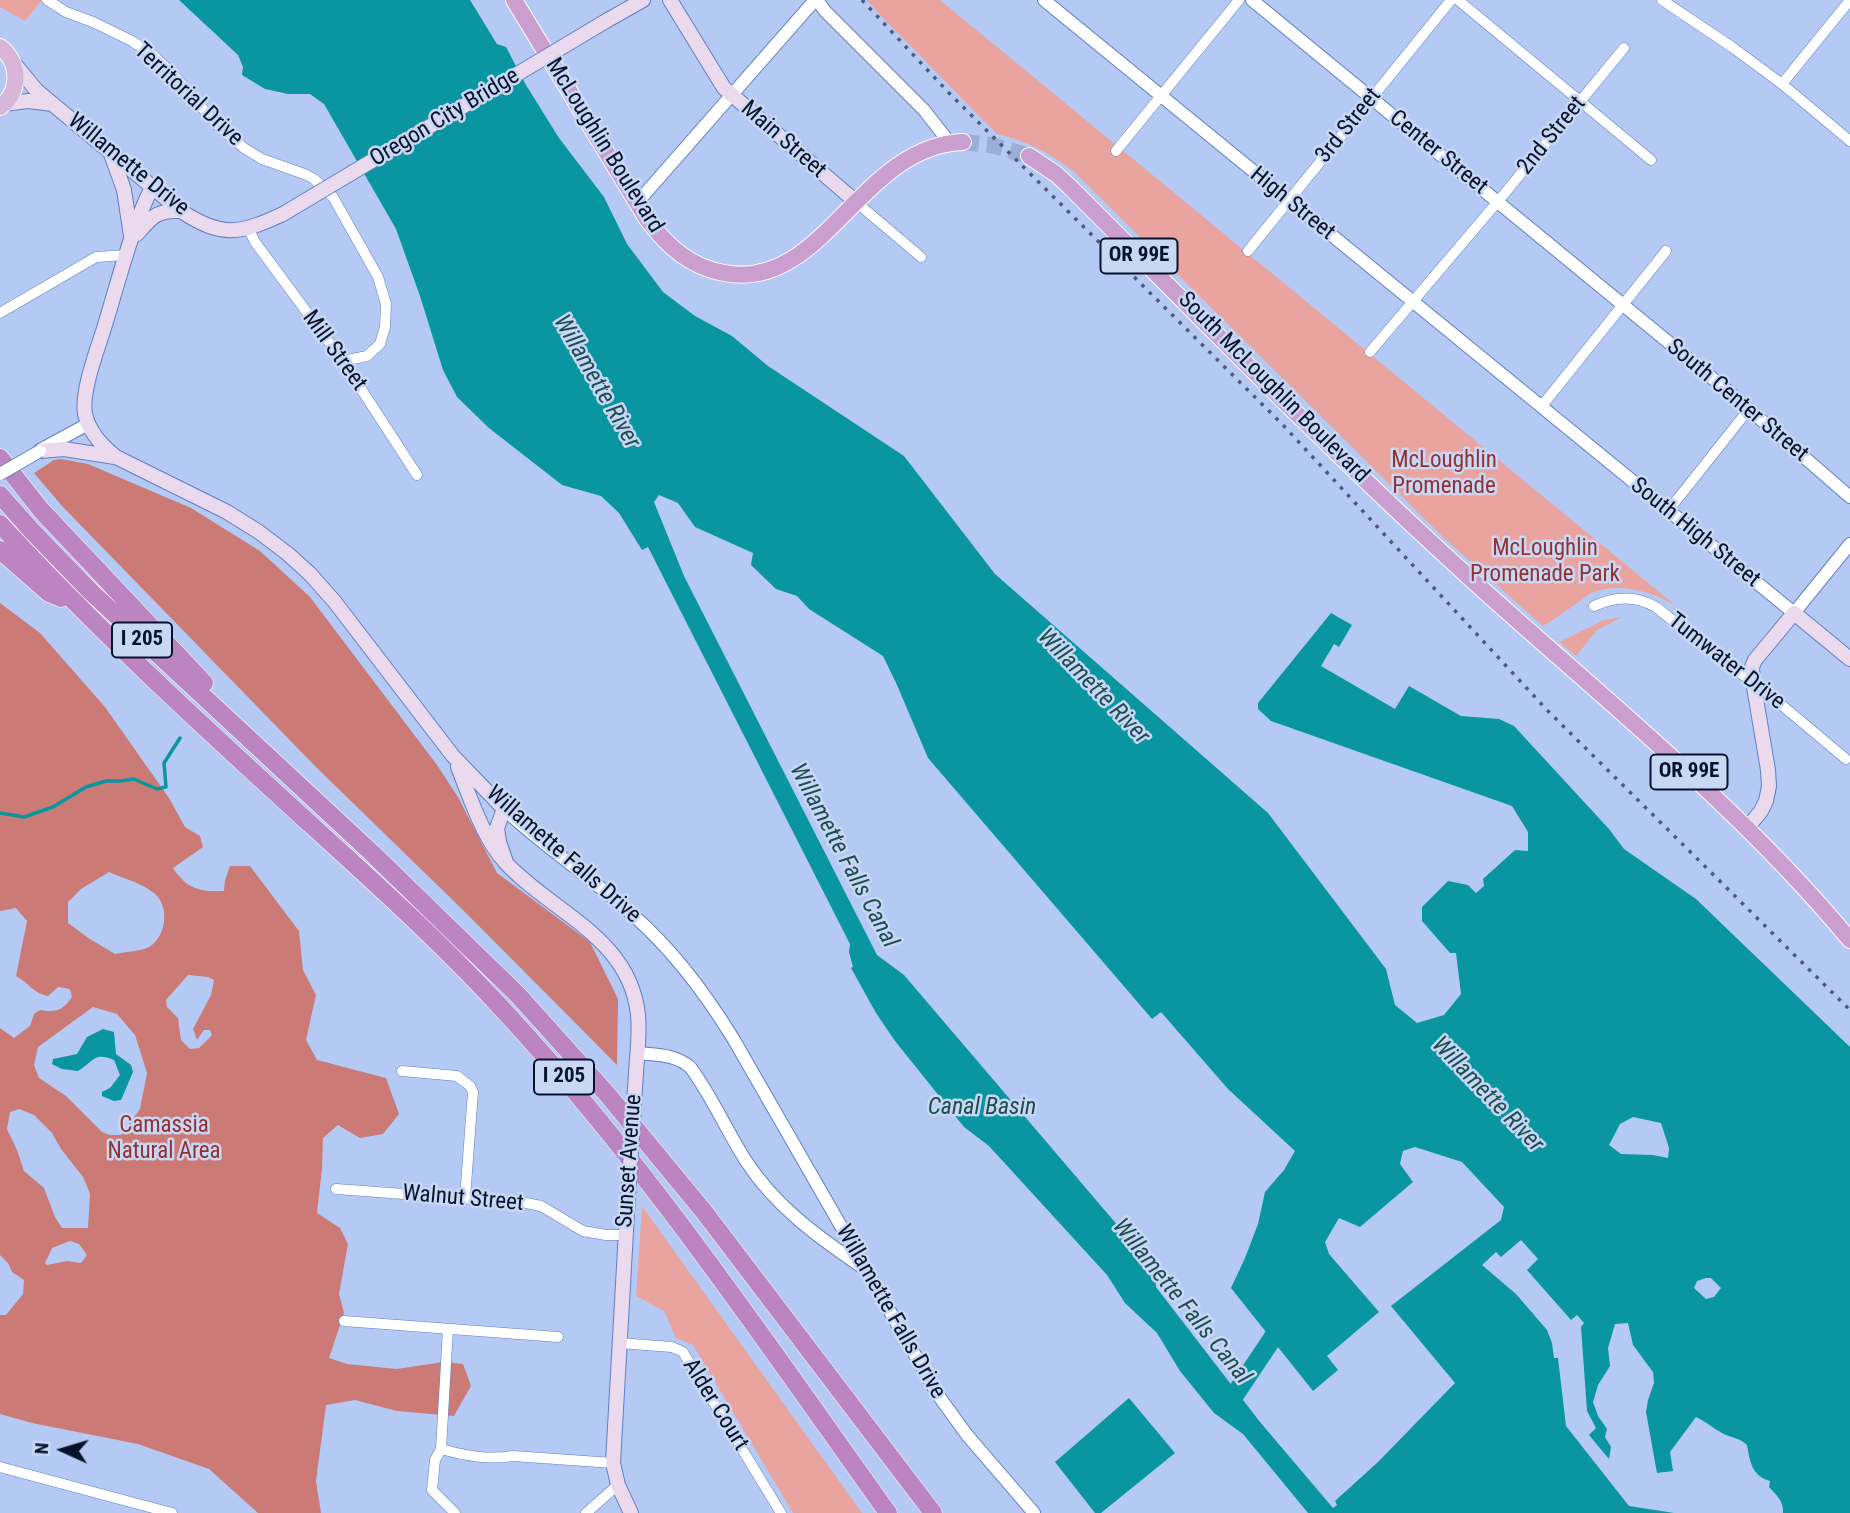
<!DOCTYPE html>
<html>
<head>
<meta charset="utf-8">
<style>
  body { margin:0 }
  #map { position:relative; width:1850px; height:1513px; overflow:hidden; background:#b4caf4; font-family:"Roboto Condensed",sans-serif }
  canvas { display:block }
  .north { position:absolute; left:28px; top:1415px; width:70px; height:70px; -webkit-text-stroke:5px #c8d7f3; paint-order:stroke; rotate:274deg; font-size:19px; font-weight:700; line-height:28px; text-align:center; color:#06112a }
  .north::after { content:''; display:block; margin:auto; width:24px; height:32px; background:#06112a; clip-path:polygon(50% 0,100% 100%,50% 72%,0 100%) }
</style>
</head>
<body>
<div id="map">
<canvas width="1850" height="1513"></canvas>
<div class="north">N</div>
</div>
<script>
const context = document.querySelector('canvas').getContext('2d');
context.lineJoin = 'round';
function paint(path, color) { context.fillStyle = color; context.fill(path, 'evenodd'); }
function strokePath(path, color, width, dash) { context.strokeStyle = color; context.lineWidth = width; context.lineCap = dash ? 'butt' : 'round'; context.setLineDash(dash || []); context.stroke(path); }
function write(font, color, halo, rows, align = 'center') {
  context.font = font + ' "Roboto Condensed",sans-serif'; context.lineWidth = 5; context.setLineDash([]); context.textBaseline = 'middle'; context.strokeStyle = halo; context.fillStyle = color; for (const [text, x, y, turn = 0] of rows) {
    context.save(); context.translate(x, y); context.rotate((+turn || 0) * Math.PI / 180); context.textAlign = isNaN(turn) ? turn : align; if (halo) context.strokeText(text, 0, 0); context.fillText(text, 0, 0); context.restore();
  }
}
paint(new Path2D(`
  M0,0H42L25,21L0,7Z
  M867,0H940L1675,605C1653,592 1619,582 1594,592C1588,594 1582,600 1576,604C1565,612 1554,619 1543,626L1445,539L1073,171C1049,152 1026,141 997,134L881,16Z
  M1622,617L1597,630L1576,656L1559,642L1604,620Z
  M642,1206L862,1513H793L693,1345L676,1338L664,1311L636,1296Z`), '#eaa4a0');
paint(new Path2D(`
  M61,459L88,464L191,508L260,551L310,597L437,765L458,797L497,873L590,942L618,999L617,1065L466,913L316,767L63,507L34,473L54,460Z
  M0,603L40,633L105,707L169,798L185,827L200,836L203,847L173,868C187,889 199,892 224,891L225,880L230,866H250L299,931L303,970L316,995L306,1040L317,1060L386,1078L399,1114L383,1134L360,1138L338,1125L323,1138L322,1169L317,1213L340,1228L348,1244L339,1294L344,1313L329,1358L347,1364L397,1369L443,1362L463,1364L471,1386L454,1416L397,1411L355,1400L326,1405L316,1481L321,1513H258L209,1469L138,1444L32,1423L0,1414V1315H6L23,1294L24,1280L12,1272L8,1263L0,1255V1028L14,1038L30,1026L34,1014L40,1010C57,1013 63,1010 72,997L70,989L58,987L48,996C34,994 29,983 16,976L27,921L16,908L0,911ZM109,872C123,878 141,883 154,893C169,905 167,933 152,945C146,951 124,952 115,954L90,939L68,923V902L81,889ZM188,975L208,977L214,980L211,995L193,1029L197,1040L204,1030H210L212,1035L199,1048L190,1049L181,1040L178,1018L167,1007L166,1000ZM93,1007L117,1014L135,1035L147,1073L140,1109L121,1135H110L102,1132L66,1096L39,1078L34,1065L38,1047ZM19,1109L34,1115L52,1133L61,1149L83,1177L90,1194L88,1228H62L55,1217L44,1188L24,1171L17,1150L7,1129L10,1112ZM70,1241L79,1244L87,1255L81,1263L67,1261L47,1265L45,1263L52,1248Z`), '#cc7a76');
paint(new Path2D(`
  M179,0H470L497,44L506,47L526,85L559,138L604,197L627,244L663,292L695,316L732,336L768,366L904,456L995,574L1268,813L1386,969L1395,1005L1417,1023L1444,1015L1461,994L1456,953H1450L1422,921V907L1448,881L1468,885L1476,893L1484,886L1483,879L1515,850L1528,851V832L1512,806L1271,721L1258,709V703L1331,613L1352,625L1339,647L1334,644L1321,666L1395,709L1409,686L1461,716L1499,719L1514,726L1609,829L1624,849L1696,899L1850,1047V1513H1783C1784,1501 1776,1495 1769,1487L1770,1481C1752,1476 1750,1462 1747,1445C1741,1439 1734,1438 1726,1435C1715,1430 1707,1422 1696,1417L1670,1452L1673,1471L1657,1473L1646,1412L1648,1400L1654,1383L1653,1372L1633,1345L1628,1323L1615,1324L1608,1348L1610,1366L1598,1385L1593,1402L1598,1416L1607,1429L1605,1437L1611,1447L1609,1459L1589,1435L1596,1428L1587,1411L1581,1327L1584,1323L1577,1315L1571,1320L1527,1270L1538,1259L1521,1240L1501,1257L1496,1252L1482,1265L1516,1294L1547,1330L1552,1343L1554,1358H1558L1566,1426L1629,1506L1674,1513H1308L1243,1434L1214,1413L1180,1371L1157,1333L1125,1303L1107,1275L989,1146L964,1127L895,1041L876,1013L851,968L853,967L849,952L850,944L648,547L642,550L619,513L601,496L562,485L489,428L457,397L443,370L420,296L396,229L324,104L310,94H288L265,89L242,75L243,67L238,55ZM659,495L678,503L695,527L753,553L751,565L776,589L797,596L809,609L883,656L897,685L928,758L1152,1019L1161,1012L1228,1089L1295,1151L1284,1170L1265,1192L1258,1224L1245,1258L1231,1288L1313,1391L1338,1370L1327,1356L1379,1312L1329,1254L1325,1242L1339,1218L1360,1227L1413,1182L1400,1164L1403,1151L1415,1147L1462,1162L1504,1207L1501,1220L1391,1306L1455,1383L1378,1462L1335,1501L1337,1505L1333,1508L1260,1422L1156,1287L1154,1268L904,975L877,955L684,576L654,502ZM1633,1117L1661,1123L1669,1148L1668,1158L1653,1155L1621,1154L1609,1145L1620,1124ZM1706,1278H1711L1721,1288L1714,1297L1706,1299L1694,1288L1697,1281Z
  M103,1029L114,1032L116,1054L131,1065L133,1072L121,1100L114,1101L102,1096V1092L110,1088L120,1075L114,1060C94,1051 93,1062 78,1071L62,1069L52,1064L53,1059L77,1054L87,1037Z
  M1129,1398L1175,1453L1101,1513H1095L1055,1462Z`), '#0996a0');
strokePath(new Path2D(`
  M0,813L24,817L53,807L86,787L106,781H120L134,779L157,789L166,787L164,763L180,738`), '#0996a0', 3.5);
strokePath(new Path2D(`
  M1230,1402L1274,1336L1279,1316`), '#0996a0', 19);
strokePath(new Path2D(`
  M963,142L991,145L1029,156`), '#9aaed6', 16, [16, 8]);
const minor = new Path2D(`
  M47,0L66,12L93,22L132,41L154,56L174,75L217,125L244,148L262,159L307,175L314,179L333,197L378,277L386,304L385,327L380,344L367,356L343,361
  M1458,0L1651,160
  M1662,0L1732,47L1782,84L1850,141
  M1782,84L1850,0
  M1116,151L1239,0
  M856,202L921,257
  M248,228L255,242L272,265L343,361L417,475
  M1248,251L1451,0
  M0,313L96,257L127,255
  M1370,352L1505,193L1624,48
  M1541,407L1666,251
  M1668,511L1749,409
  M1594,606C1615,596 1635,595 1656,607L1733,669L1753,681L1846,759
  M402,1071L457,1076L470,1086L473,1092L465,1198
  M336,1189L526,1203L541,1206L583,1231L606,1235H625
  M344,1321L558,1337
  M448,1329L441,1449L435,1460L432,1490L455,1513
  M619,1343L672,1347L683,1352L781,1513
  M441,1449C466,1456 488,1460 513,1456L613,1463
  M0,1467L172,1513
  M586,1513L618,1485`);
const tertiary = new Path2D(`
  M817,0L825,11L924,110L949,142
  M1044,0L1794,613L1850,544
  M1252,0L1729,392L1850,497
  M636,204L815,0
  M40,450L88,424
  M504,809C545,847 592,878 633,915C674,951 706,994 734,1040L938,1395L967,1435L1034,1513
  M637,1053C656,1055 676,1054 691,1068C712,1097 727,1131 746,1161C775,1206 818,1237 862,1267`);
const secondary = new Path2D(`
  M670,0L724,88L856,202
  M606,21L643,0
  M13,62L37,91L181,211C222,238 240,234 283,214
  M4,104L28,101L53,104
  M111,154L124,190L131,236
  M152,187C131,230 119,279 105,325C98,348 81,391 85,414C89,432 102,446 116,457L227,512L259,532L288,554L310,574L334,601L453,756L504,809L497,828L499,842L506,862
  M137,234C152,217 156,210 181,211
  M40,451L64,449L115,457
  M458,767C470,797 483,838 505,862C552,913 630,937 638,1015C640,1034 637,1054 636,1073
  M1748,827L1761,811L1766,801L1769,786L1768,770L1753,681L1752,667L1755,660L1794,613L1850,659
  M627,1213L613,1463L618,1485L631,1513`);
const primary = new Path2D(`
  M0,47C20,62 21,92 0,107`);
const trunk = new Path2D(`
  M514,0L647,219C667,246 690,267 724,273C824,292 859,146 963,142
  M1029,156L1056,174L1070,187C1202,319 1333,454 1471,579C1601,697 1738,805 1850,940`);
const motorway = new Path2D(`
  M0,458L41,510L204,683
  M0,495L31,530L91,592L372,853L518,995L607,1094L705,1213L933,1513
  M0,524C94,626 196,720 298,813C364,873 431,933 492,998C641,1156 762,1337 888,1513
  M0,550L49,593L61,598`);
strokePath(minor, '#5f7fc0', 11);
strokePath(tertiary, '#5f7fc0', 14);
strokePath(secondary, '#5f7fc0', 16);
strokePath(primary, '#fff', 18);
strokePath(trunk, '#fff', 18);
strokePath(motorway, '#fff', 19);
strokePath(minor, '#fff', 10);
strokePath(tertiary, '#fff', 12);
strokePath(secondary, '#ebdaed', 14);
strokePath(primary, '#d7b6da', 16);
strokePath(trunk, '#ca9ece', 16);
strokePath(motorway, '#bc85c2', 18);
strokePath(new Path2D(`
  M862,0L949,93L1283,425L1546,709L1850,1010`), '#4c5b7b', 3.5, [3.5, 7]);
const tertiaryBridge = new Path2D(`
  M0,474L40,451`);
const secondaryBridge = new Path2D(`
  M283,214L606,21
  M627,1213L636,1073`);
strokePath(tertiaryBridge, '#5f7fc0', 14, []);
strokePath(secondaryBridge, '#5f7fc0', 16, []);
strokePath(tertiaryBridge, '#fff', 12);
strokePath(secondaryBridge, '#ebdaed', 14);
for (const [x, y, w] of [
  [1139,256,77],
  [142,640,60],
  [1689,772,77],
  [564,1077,60]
]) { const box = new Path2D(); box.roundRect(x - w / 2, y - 17.5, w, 35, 5); context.fillStyle = '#c8d7f3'; context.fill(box); strokePath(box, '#06112a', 2); }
write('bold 21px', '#06112a', null, [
  ["OR 99E",1139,256],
  ["I 205",142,640],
  ["OR 99E",1689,772],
  ["I 205",564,1077]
]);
write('23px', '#06112a', '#c8d7f3', [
  ["Territorial Drive",188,95,43],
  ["Oregon City Bridge",445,118,-31],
  ["3rd Street",1349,126,-51],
  ["2nd Street",1552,136,-51],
  ["Main Street",783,140,41],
  ["McLoughlin Boulevard",604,146,58],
  ["Center Street",1438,153,39],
  ["Willamette Drive",128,165,39],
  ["High Street",1292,204,39],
  ["Mill Street",334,351,54],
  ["South McLoughlin Boulevard",1273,388,45],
  ["South Center Street",1737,401,40],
  ["South High Street",1695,533,39],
  ["Tumwater Drive",1726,662,38],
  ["Willamette Falls Drive",563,855,41],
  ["Sunset Avenue",630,1161,-86],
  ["Walnut Street",463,1199,5],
  ["Willamette Falls Drive",890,1312,60],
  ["Alder Court",715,1405,58]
]);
write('23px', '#933032', '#c8d7f3', [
  ["McLoughlin",1444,461],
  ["Promenade",1444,487],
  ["McLoughlin",1545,549],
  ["Promenade Park",1545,575],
  ["Camassia",164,1126],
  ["Natural Area",164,1152]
]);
write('italic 24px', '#1a4c51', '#c8d7f3', [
  ["Willamette River",596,382,60],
  ["Willamette River",1093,687,46],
  ["Willamette Falls Canal",843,856,62],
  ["Willamette River",1487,1095,46],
  ["Canal Basin",982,1108],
  ["Willamette Falls Canal",1181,1302,51]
]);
</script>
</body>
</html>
